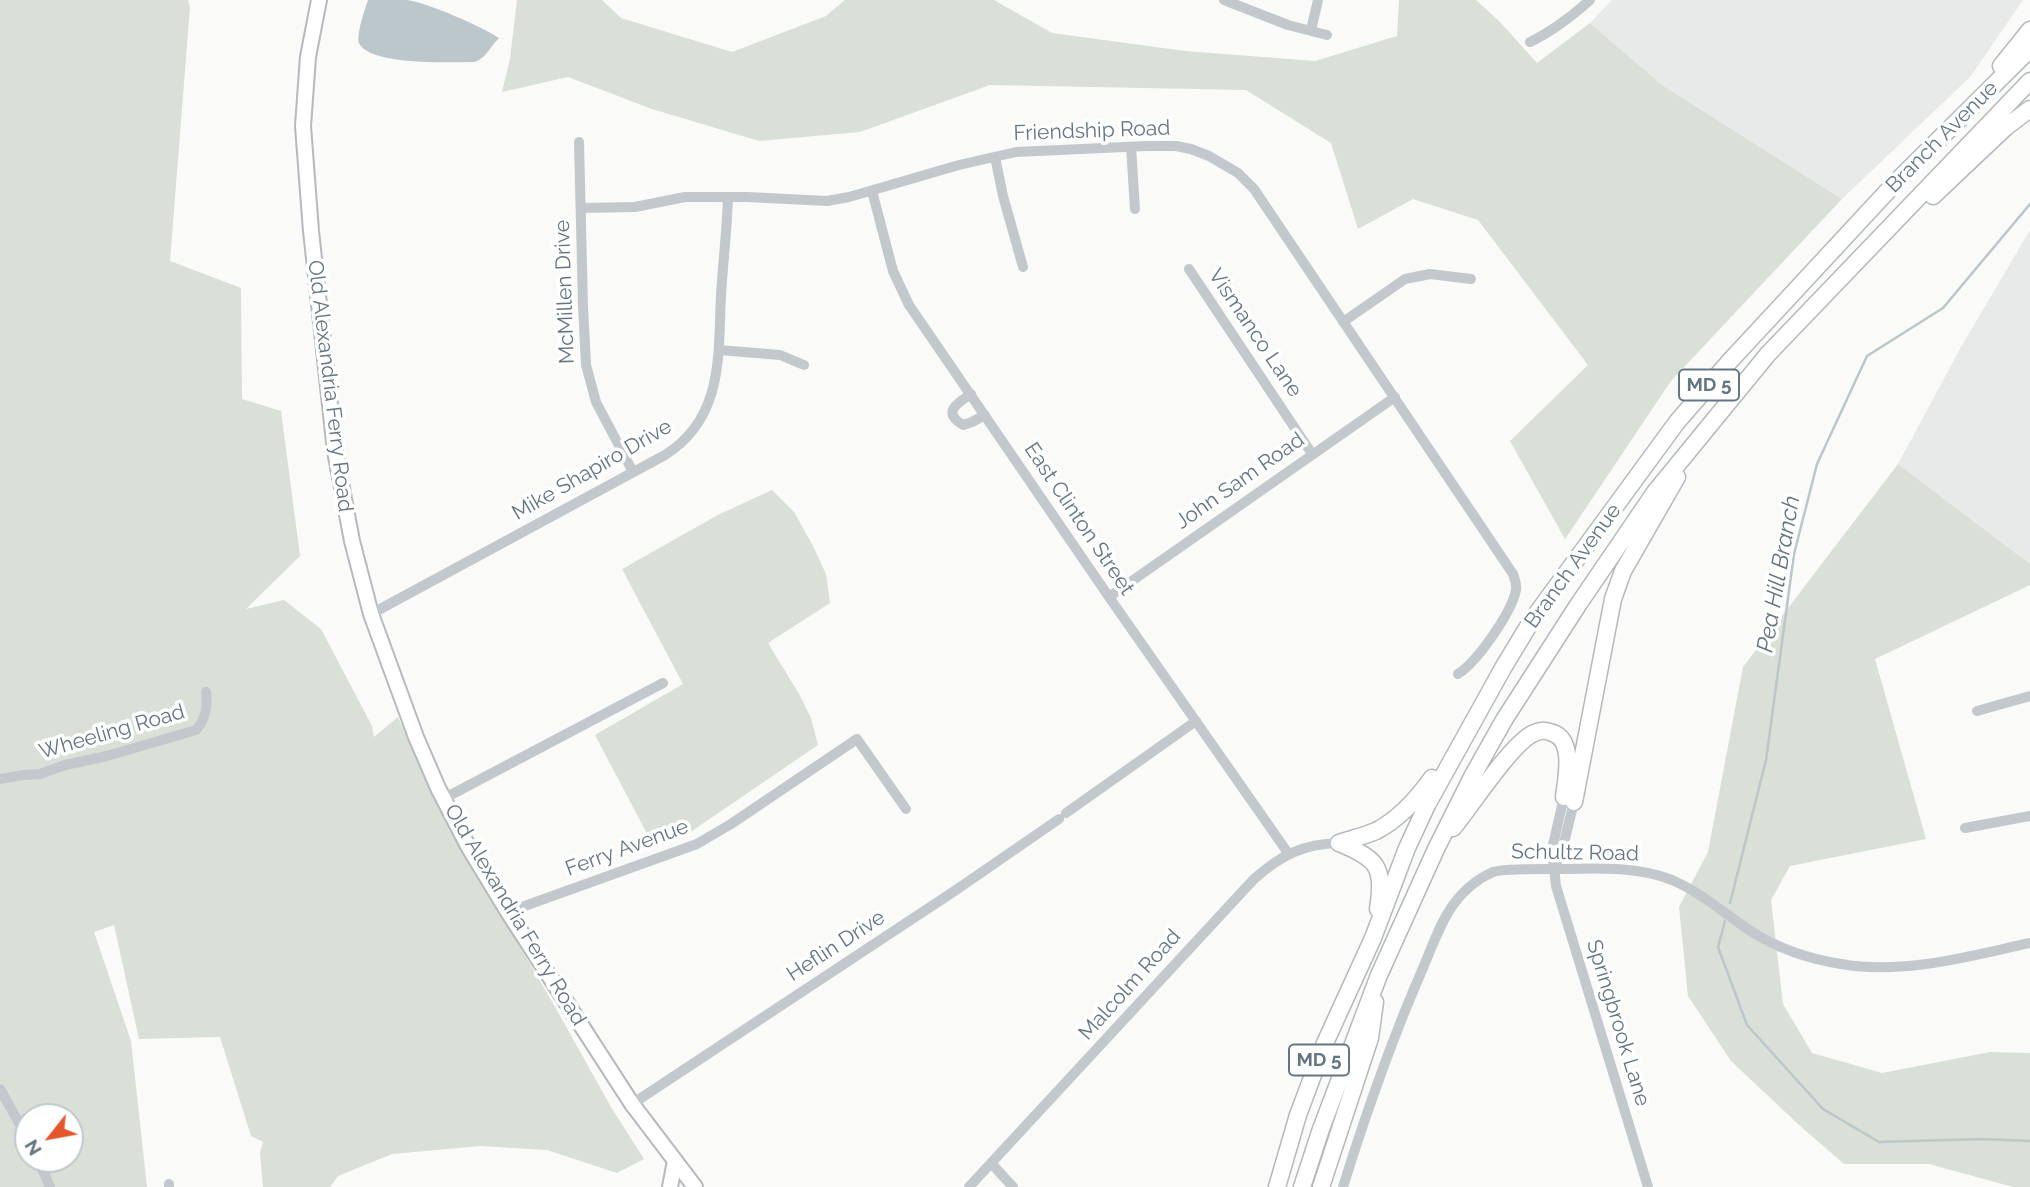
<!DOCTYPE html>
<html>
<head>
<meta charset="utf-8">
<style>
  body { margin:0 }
  #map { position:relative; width:2030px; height:1187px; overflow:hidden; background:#fafaf8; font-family:Raleway,sans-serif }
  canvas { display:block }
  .north { position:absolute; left:14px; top:1103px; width:70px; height:70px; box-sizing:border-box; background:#fff; border:2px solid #c1c8cd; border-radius:50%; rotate:239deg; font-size:19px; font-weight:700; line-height:28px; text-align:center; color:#657683 }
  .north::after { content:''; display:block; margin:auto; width:24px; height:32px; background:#e4572e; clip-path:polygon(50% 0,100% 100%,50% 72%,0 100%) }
</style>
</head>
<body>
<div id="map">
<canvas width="2030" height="1187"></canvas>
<div class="north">N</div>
</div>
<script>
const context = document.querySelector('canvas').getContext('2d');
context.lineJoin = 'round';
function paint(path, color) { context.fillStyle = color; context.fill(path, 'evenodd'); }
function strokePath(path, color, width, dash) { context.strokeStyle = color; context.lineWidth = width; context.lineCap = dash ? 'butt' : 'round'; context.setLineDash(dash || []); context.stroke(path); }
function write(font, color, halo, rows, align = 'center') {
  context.font = font + ' Raleway,sans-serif'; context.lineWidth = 7; context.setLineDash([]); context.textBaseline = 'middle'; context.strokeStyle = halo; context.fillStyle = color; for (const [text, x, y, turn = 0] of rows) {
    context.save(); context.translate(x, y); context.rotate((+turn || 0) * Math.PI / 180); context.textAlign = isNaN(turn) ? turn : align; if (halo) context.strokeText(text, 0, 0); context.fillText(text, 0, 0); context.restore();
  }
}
paint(new Path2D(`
  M1612,0H2023L1971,76L1842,199L1662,85L1590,23Z
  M2030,230V564L1898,464L1961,347Z`), '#e8e9e9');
paint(new Path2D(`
  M0,0H188L190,7L170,261L241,288L242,399L281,411L300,556L246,609L284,600L321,629L372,726L374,737L398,717L452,831L554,1005L611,1107L644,1159L617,1173L547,1150L480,1146L392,1154L338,1176L330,1187H263L260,1152L263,1142L251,1136L220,1037L139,1039L114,925L94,932L131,1041L147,1187H0ZM28,1117H70V1159H28Z
  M517,0H602L621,18L732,52L826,16L845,0H994L1052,33L1185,51L1315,61L1397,36L1399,0H1476L1501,23L1537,63L1590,23L1662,85L1842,199L1671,381L1565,539L1510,441L1588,365L1478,220L1413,199L1358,229L1331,143L1246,90L990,85L860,132L759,141L652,109L568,77L502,92L510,59Z
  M1898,464L2030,564V585L1875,659L1926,839L1790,866L1771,900L1783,1004L1812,1053L1882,1073L1990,1052L2030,1053V1187H2013L1929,1164H1844L1798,1124L1731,1061L1688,996L1679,907L1708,852L1743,667Z
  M772,490L794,512L813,546L826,574L830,603L768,643L799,694L811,718L818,745L692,831L653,845L595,735L683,684L622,569L718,515Z`), '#dadfd7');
paint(new Path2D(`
  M368,0C380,0 394,0 407,0C428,3 481,26 499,38C490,47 487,57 475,62C452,62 369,66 359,43C356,35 365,9 368,0Z`), '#bbc7cb');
strokePath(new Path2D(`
  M1730,903L1766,760L1794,554L1817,464L1867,356L1943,308L2030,204
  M1725,921L1718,947L1747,1025L1823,1109L1879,1142L1981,1139L2030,1141`), '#bbc7cb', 2.5);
const major = new Path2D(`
  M319,0L308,57L303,126L311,231L335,451L352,541L371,614L416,737L438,788L468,846L508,912L632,1104L695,1187
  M670,1187L675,1161`);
const highway = new Path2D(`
  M2001,66L2030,30
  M1933,196L2006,127L2030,109
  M1574,802L1613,599L1623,571L1677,477
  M1453,828C1471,806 1510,746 1532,734C1540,730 1545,730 1553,733C1575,741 1566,779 1564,797
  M1339,843C1351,839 1364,836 1376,831C1399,819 1417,799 1432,778
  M1339,843C1377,859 1385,866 1378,909
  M1277,1187L1298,1115L1325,1043L1373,938L1407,848L1427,805L1503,668L1532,620L1677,422L1729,362L1896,182L2030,49
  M1302,1187L1321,1129L1379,975L1436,849L1472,777L1504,720L1578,605L1655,492L1768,354L2030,81
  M1321,1187L1370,1038L1375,1002`);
strokePath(major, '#b5babe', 18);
strokePath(highway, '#b4b9bd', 19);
strokePath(new Path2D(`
  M1224,0L1288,25L1327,35
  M1311,30L1318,0
  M1530,42C1553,31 1571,17 1590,0
  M579,142L583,306L586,365L596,402L633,472
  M1131,147L1135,209
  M995,157L1003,196L1023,267
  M872,191L893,271L909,305L1109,597L1288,853
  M581,208L635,207L685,197H747L827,201L849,197L959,165L1016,152L1146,146H1176L1191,149L1209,156L1238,173L1254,189L1513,574C1515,580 1517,584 1516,590C1512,612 1477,662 1458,674
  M1189,269L1312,454
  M1343,322L1405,279L1430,274L1471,279
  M719,350L780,355L804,365
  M971,394C958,403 941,412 963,425L972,422L985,415
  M1109,597L1395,397
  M371,614L665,455C724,418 718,355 721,295C723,262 727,230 728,197
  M1977,711L2030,696
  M0,779L23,775L40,774L65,765L107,756L196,730C206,719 208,707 206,692
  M1564,797L1552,849L1556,886L1648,1187
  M443,799L663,683
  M1066,813L1196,721
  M1965,828L2030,816
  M1555,867L1562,851L1574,802
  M508,912L697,844L731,824L857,739L906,809
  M0,1089L28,1139
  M632,1104L956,890L1059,819
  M38,1159L50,1187
  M991,1163L1013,1187
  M169,1184V1187
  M969,1187L1254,879C1281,855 1303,844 1339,843
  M1343,1187C1366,1113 1392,1039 1423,968C1432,947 1440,923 1453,905C1463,891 1477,879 1493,872C1503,868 1553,869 1567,869C1601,868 1640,867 1672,880C1702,893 1725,914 1752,932C1779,949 1810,959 1841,964C1904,975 1969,956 2030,943`), '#c3c8cc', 10);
strokePath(major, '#fff', 14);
strokePath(highway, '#fff', 16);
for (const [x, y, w] of [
  [1709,385,60],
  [1319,1060,60]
]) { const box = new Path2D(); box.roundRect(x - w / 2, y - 15.5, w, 31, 5); context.fillStyle = '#fff'; context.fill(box); strokePath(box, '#657683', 2); }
write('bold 19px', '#657683', null, [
  ["MD 5",1709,385],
  ["MD 5",1319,1060]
]);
write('21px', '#657683', '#fff', [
  ["Friendship Road",1092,131,-2],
  ["Branch Avenue",1942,137,-45],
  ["McMillen Drive",565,292,-92],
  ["Vismanco Lane",1255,333,56],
  ["Old Alexandria Ferry Road",330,386,83],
  ["Mike Shapiro Drive",592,470,-30],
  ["John Sam Road",1240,481,-35],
  ["East Clinton Street",1079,519,56],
  ["Branch Avenue",1573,566,-54],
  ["Wheeling Road",112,732,-16],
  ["Ferry Avenue",627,848,-20],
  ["Schultz Road",1575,853,1],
  ["Old Alexandria Ferry Road",515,915,59],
  ["Heflin Drive",836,946,-33],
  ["Malcolm Road",1130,985,-48],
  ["Springbrook Lane",1618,1023,73]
]);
write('italic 23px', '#60757c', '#fff', [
  ["Pea Hill Branch",1779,574,-80]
]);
</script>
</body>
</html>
